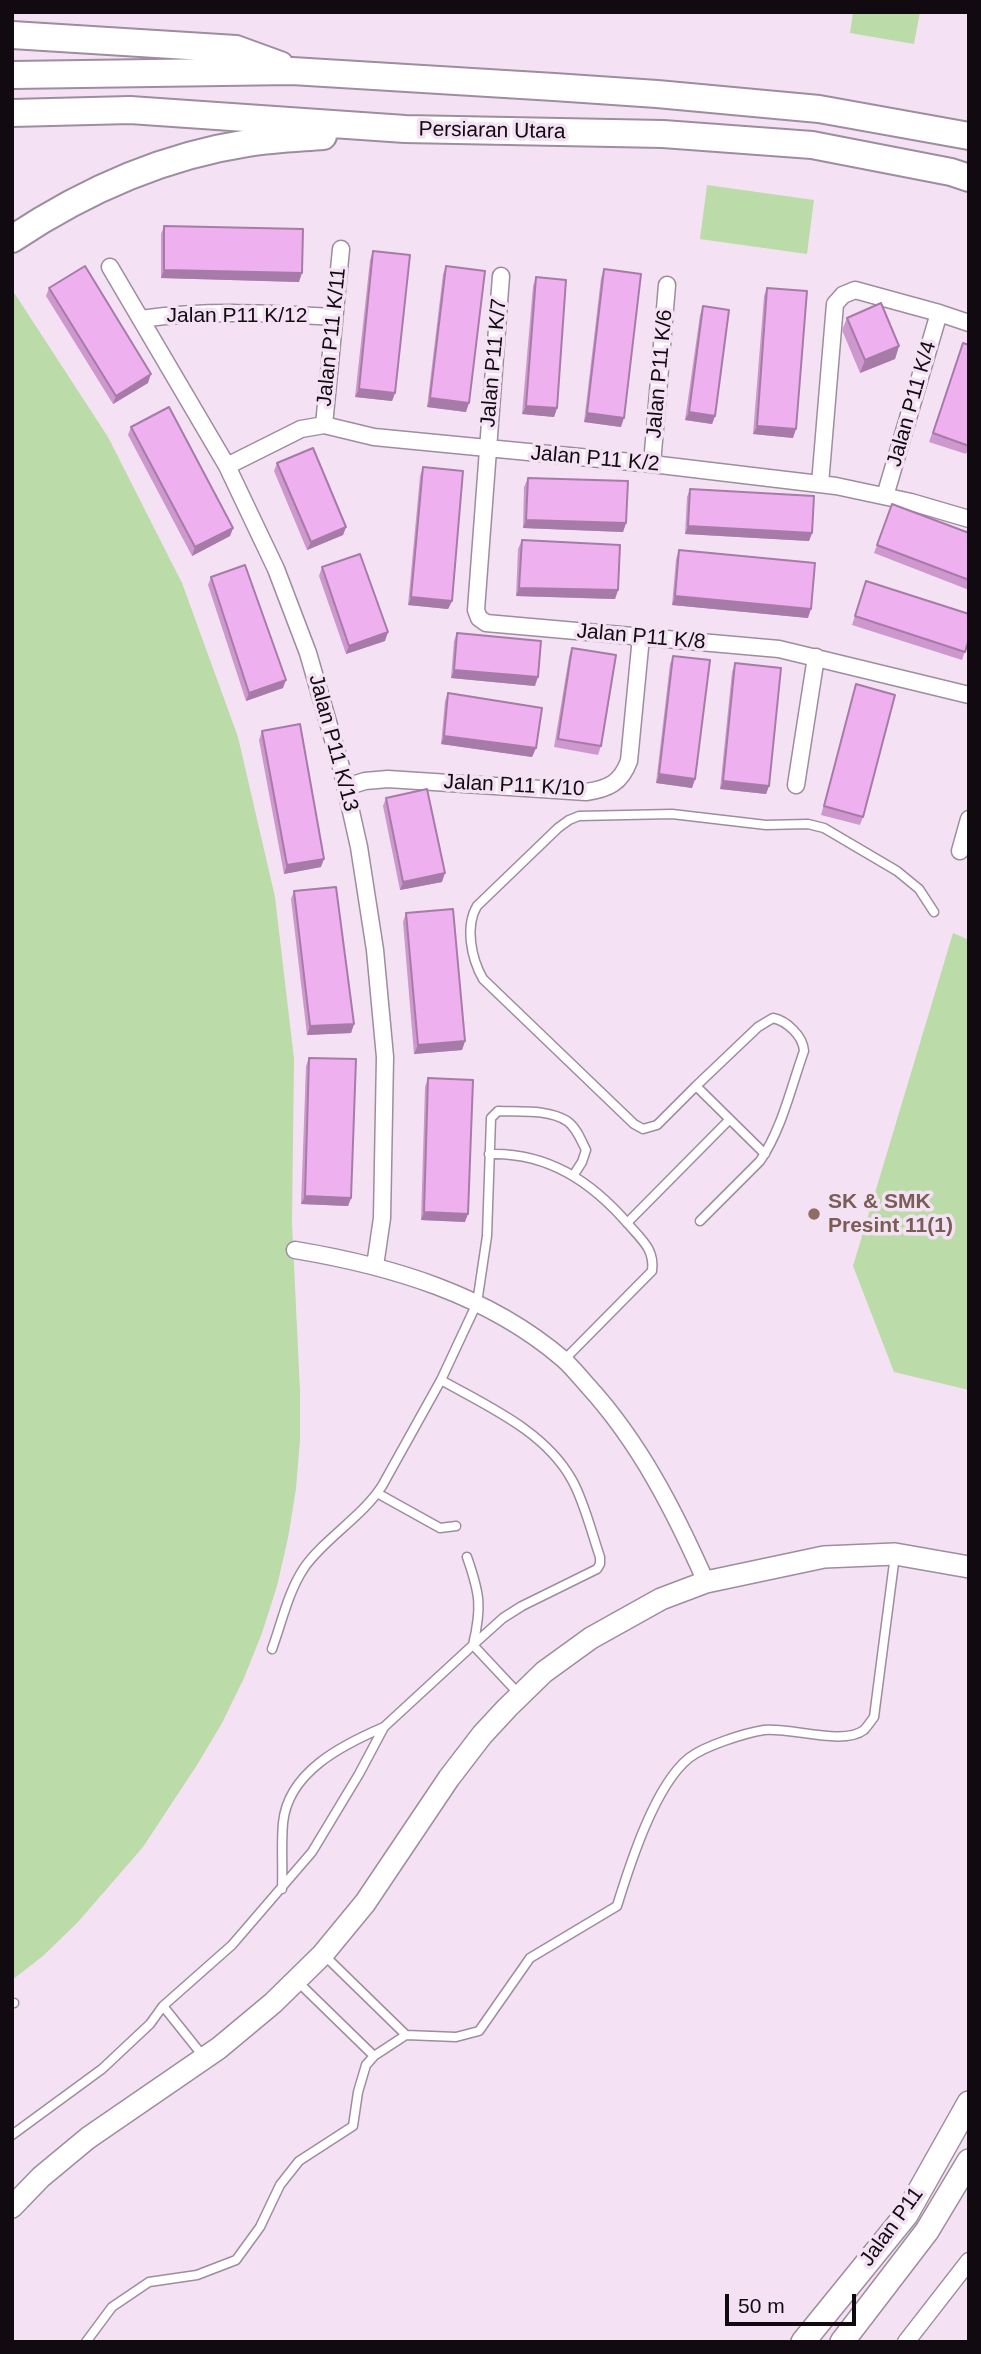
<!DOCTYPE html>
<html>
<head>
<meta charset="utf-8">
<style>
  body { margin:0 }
  #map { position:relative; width:981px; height:2354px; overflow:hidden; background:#f4e2f4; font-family:Arial,sans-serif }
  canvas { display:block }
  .frame { position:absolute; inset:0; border:14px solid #110b11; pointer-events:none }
  .scale { position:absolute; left:725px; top:2294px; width:131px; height:32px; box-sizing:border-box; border:4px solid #110b11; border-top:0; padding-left:9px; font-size:21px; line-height:24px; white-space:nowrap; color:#110b11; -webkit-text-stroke:5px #f4e2f4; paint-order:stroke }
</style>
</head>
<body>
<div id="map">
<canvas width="981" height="2354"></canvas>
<div class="frame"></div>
<div class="scale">50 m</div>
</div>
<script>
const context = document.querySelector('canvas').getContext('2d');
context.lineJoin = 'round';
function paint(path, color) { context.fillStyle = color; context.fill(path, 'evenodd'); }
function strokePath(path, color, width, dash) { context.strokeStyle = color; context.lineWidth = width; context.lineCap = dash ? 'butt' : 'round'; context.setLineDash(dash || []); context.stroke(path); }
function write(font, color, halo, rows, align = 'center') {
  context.font = font + ' Arial,sans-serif'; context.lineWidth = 7; context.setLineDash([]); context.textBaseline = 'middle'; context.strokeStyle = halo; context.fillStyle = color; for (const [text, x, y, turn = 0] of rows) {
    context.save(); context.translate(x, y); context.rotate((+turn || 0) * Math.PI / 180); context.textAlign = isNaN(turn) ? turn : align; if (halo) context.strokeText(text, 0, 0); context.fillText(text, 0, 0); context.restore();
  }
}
paint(new Path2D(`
  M853,12H920L914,44L850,33Z
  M707,185L814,200L807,254L700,239Z
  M13,291L108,437L182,583L238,737L275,897L294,1059L292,1223L300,1391V1440L296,1489L288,1538L277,1586L262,1633L244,1678L222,1723L197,1765L143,1847L78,1922L43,1956L12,1980Z
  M953,933L969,940V1390L894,1372L853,1266Z`), '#bbdba8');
const service = new Path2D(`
  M696,1086L657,1125L643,1129L634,1124L483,979C471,958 465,926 477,906L558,828L569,820L579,816L672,814L766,825L808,824L824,828L897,871L919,889L934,912
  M489,1154C548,1152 592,1182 629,1225C642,1240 655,1250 652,1271L564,1360
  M700,1221L760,1161C782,1129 791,1087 804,1051C803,1036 787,1021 773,1018L758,1027L696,1086L765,1154
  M627,1223L729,1120
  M441,1380C487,1406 545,1431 572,1480C584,1501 592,1534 600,1557V1564L597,1569L522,1606L503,1618L473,1645
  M377,1493L440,1528L456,1526
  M467,1557C480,1594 482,1607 473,1645
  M272,1649C282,1622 288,1592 304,1568C324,1539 362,1517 382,1486L441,1380L477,1303L487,1236L491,1118L498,1111C520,1112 548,1109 567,1121C576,1127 581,1140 586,1150L582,1162L573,1176
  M282,1889C283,1867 281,1845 283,1823C288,1772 342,1745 384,1727
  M323,1954L406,2035
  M296,1980L374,2056
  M12,2003H14
  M163,2006L203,2056
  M12,2135L102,2069L150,2024L163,2006L232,1945L312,1852L359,1774L384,1727L473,1645L518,1693
  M86,2342L112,2307L149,2282L197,2275L236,2260L260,2227L280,2185L299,2161L353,2126L358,2092L366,2065L374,2056L406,2035L456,2037L479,2031L530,1958L617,1906C630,1864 655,1785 689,1758C704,1746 745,1733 764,1730C791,1727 843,1746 864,1730C867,1727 871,1721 874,1717L895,1555`);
const minor = new Path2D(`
  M110,267L227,466L276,569L308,653L341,767L359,847L375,950L385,1057L382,1218L375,1266
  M501,276L476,610L479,618L486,623L779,649L969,695
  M141,319C205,310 269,313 333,317
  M324,425L341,249
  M652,464L667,285
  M227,466L301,429L324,425L374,437L652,464L836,486L911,502L969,519
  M820,484L835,304L843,295L855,290L939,313L969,323
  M885,496L939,313
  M796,785L816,657
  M346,787L365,781L388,779L586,792C608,789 621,783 629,761L641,637
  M960,851L969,819
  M295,1250C391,1266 487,1294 563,1359C572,1367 580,1377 588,1386C640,1443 675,1512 706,1582
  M906,2342L969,2261`);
const tertiary = new Path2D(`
  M12,2207L41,2177L88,2138L219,2048L273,2003L323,1954L365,1903L449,1778L482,1735L507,1708L544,1672L591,1638L661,1599L706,1582L824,1557L895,1554L969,1567`);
const secondary = new Path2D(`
  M803,2342L906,2215L969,2103
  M842,2342L927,2231L969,2161`);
const primary = new Path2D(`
  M12,35L236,49L280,65
  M12,75L292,71L554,87L657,94L819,109L969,136
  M12,113L130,110L405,129L663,134L812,145L951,172L969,178
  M12,239C84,191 163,156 248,143C273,139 298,138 323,136`);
strokePath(service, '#9e8d9e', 11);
strokePath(minor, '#9e8d9e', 19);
strokePath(tertiary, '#9e8d9e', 24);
strokePath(secondary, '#9e8d9e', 26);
strokePath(primary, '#9e8d9e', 30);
strokePath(service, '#fff', 8);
strokePath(minor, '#fff', 16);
strokePath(tertiary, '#fff', 21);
strokePath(secondary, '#fff', 23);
strokePath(primary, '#fff', 26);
paint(new Path2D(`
  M164,226L299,282L161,278V234Z
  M373,251L395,393L392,401L355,397L370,260Z
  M446,266L466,412L427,407L443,274Z
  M604,269L621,427L584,422L601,278Z
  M536,277L557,408L554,417L522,414L533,286Z
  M49,288L148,383L113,404L46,296Z
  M767,288L793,438L753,434L764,296Z
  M703,306L715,416L712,424L685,420L700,315Z
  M847,318L899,346L895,359L860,373L842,330Z
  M963,343L969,446L966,454L929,442Z
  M131,427L233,528L230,536L192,556L128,435Z
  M277,463L346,527L343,535L307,550L274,471Z
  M423,467L452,601L448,609L408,605L420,476Z
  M528,478L626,523L623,532L523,528L524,487Z
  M690,489L812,533L809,541L685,534L687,497Z
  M969,533V590L874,553L877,545Z
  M522,540L618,590L615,599L516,596L518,549Z
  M679,550L808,618L672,605L676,559Z
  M322,567L385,641L346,654L319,576Z
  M211,577L283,688L246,701L208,585Z
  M866,581L969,639L962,660L852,625Z
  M457,633L535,686L451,678L454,641Z
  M572,648L601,746L598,755L554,747L569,657Z
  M673,656L695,779L692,788L656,783L670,664Z
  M735,663L769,786L766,794L720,789L732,672Z
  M856,684L863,817L860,825L821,815Z
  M448,693L536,748L532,757L441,744L445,701Z
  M262,731L321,867L284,874L259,740Z
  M386,798L442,882L400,890L383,806Z
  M294,891L354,1024L351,1033L307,1035L291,899Z
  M406,913L465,1041L462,1050L414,1054L403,922Z
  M309,1058L351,1198L348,1206L301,1204L306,1066Z
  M428,1078L465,1222L421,1220L425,1087Z`), '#ce97ce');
paint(new Path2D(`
  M164,270L302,273L299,282L161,278Z
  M899,346L895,359L860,373L865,360Z
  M151,374L148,383L113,404L116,396Z
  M359,389L395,393L392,401L355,397Z
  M430,398L469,403L466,412L427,407Z
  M526,406L557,408L554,417L522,414Z
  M689,412L715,416L712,424L685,420Z
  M587,413L624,418L621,427L584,422Z
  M757,426L796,429L793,438L753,434Z
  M526,520L626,523L623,532L523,528Z
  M688,526L812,533L809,541L685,534Z
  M346,527L343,535L307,550L311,542Z
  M233,528L230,536L192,556L195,547Z
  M519,588L618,590L615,599L516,596Z
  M675,596L811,609L808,618L672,605Z
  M411,597L452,601L448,609L408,605Z
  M388,632L385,641L346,654L349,646Z
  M454,670L538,677L535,686L451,678Z
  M286,680L283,688L246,701L249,693Z
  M444,736L536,748L532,757L441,744Z
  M659,774L695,779L692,788L656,783Z
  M723,781L769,786L766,794L720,789Z
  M324,859L321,867L284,874L287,865Z
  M445,873L442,882L400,890L403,882Z
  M354,1024L351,1033L307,1035L310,1026Z
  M465,1041L462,1050L414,1054L418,1045Z
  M305,1196L351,1198L348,1206L301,1204Z
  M424,1212L468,1214L465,1222L421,1220Z`), '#a77ba8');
const building = new Path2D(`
  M164,226L303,229L302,273L164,270Z
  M373,251L410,255L395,393L359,389Z
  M85,266L151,374L116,396L49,288Z
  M446,266L485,271L469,403L430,398Z
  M604,269L641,274L624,418L587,413Z
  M536,277L566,280L557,408L526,406Z
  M767,288L807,291L796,429L757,426Z
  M881,303L899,346L865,360L847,318Z
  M703,306L729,310L715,416L689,412Z
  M963,343L969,345V446L933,433Z
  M169,407L233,528L195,547L131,427Z
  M313,448L346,527L311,542L277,463Z
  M423,467L463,471L452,601L411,597Z
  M528,478L628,481L626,523L526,520Z
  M690,489L814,496L812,533L688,526Z
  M892,504L969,533V580L877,545Z
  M522,540L620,545L618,590L519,588Z
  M679,550L815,563L811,609L675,596Z
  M360,554L388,632L349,646L322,567Z
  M245,565L286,680L249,693L211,577Z
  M866,581L969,614V639L965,652L855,616Z
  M457,633L541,641L538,677L454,670Z
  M572,648L616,655L601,746L558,739Z
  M673,656L710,660L695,779L659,774Z
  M735,663L781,668L769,786L723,781Z
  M856,684L895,695L863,817L824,806Z
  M448,693L542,708L536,748L444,736Z
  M300,724L324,859L287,865L262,731Z
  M427,789L445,873L403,882L386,798Z
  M336,887L354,1024L310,1026L294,891Z
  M453,909L465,1041L418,1045L406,913Z
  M309,1058L356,1059L351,1198L305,1196Z
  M428,1078L473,1080L468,1214L424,1212Z`);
paint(building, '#efb0f0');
strokePath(building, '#a77ba8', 2);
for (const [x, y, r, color] of [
  [814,1214,7,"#8d6e63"]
]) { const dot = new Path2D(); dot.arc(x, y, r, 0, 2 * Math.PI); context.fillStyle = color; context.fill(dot); strokePath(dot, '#f4e2f4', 2.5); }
write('21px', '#110b11', '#f4e2f4', [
  ["Persiaran Utara",492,131,1],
  ["Jalan P11 K/12",237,316],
  ["Jalan P11 K/11",332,337,-84],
  ["Jalan P11 K/7",494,363,-85],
  ["Jalan P11 K/6",660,374,-85],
  ["Jalan P11 K/4",912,404,-74],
  ["Jalan P11 K/2",595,459,5],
  ["Jalan P11 K/8",641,637,5],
  ["Jalan P11 K/13",333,743,75],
  ["Jalan P11 K/10",514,786,3],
  ["Jalan P11",892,2227,-54]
]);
write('bold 21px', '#785e54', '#f4e2f4', [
  ["SK & SMK",828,1202],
  ["Presint 11(1)",828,1226]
], 'left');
</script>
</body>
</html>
